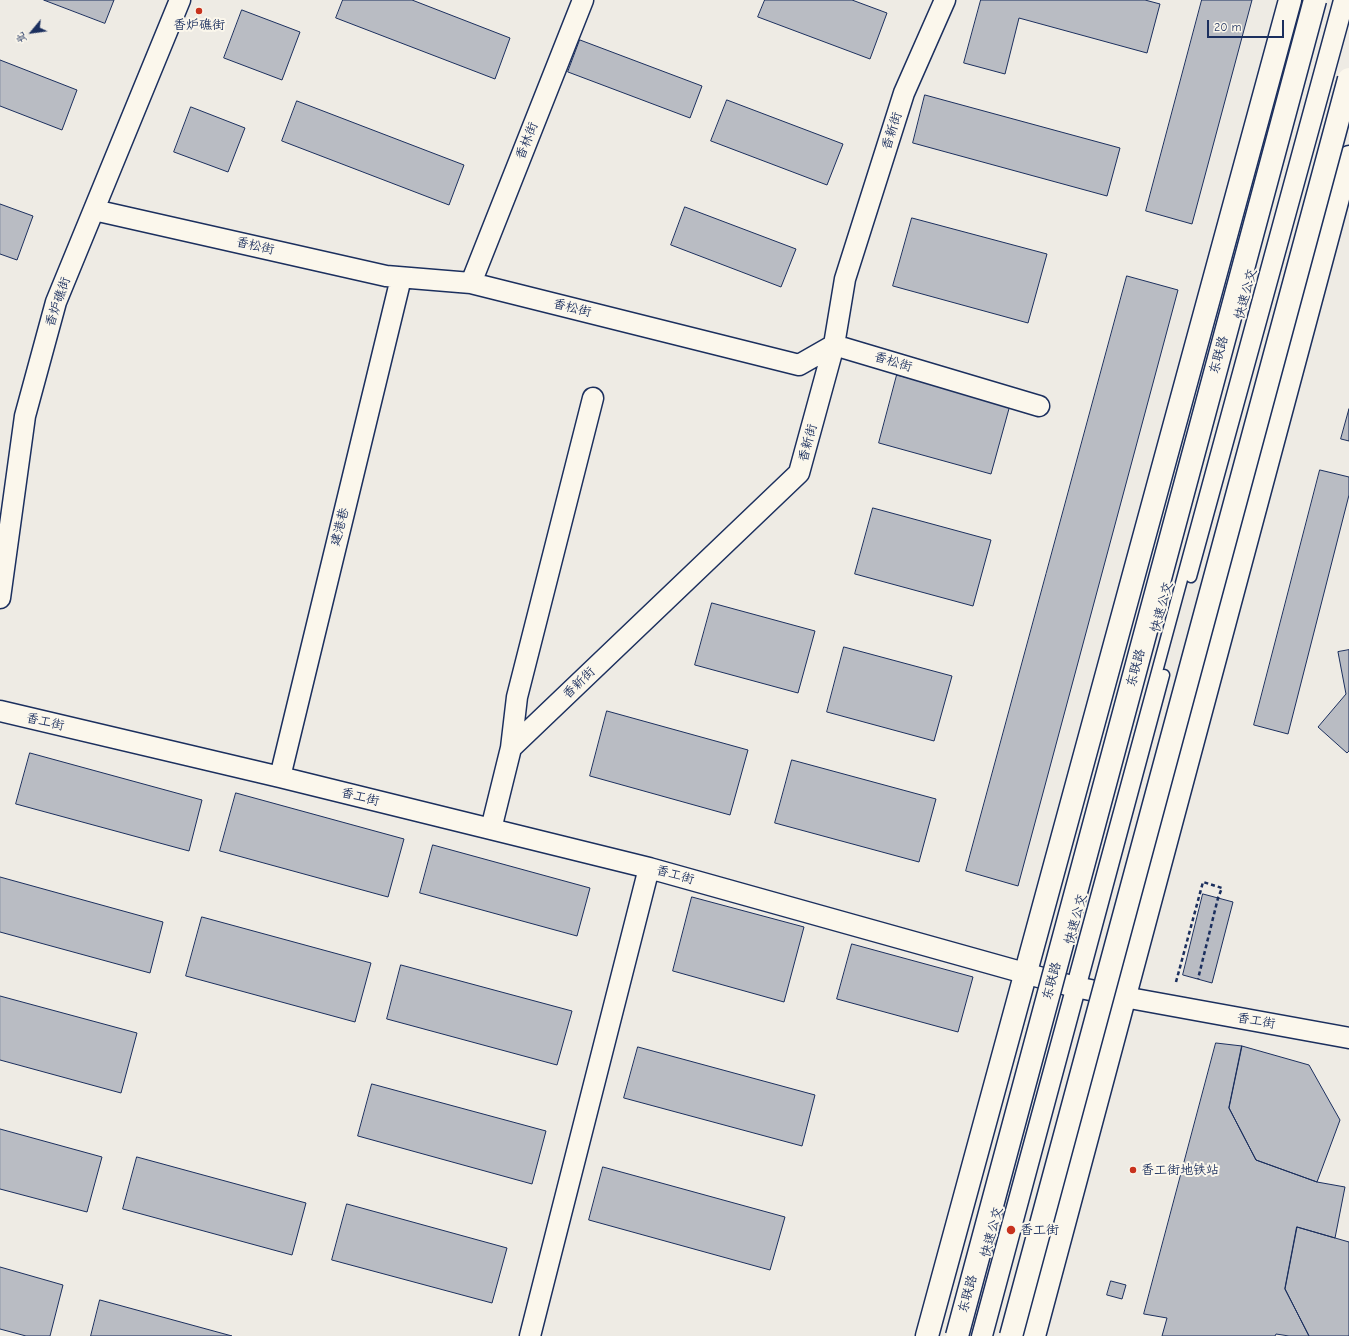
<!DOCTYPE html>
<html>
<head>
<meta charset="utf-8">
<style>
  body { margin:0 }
  #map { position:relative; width:1349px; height:1336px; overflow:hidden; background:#eeebe4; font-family:"Comic Neue","LXGW WenKai TC",sans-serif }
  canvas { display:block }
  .north { position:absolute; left:12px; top:12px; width:40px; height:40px; -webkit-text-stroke:3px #fbf7ec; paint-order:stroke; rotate:241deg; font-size:11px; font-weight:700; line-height:16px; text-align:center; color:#1b2f5e }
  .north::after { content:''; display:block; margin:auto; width:14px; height:18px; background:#1b2f5e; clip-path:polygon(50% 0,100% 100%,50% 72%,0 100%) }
  .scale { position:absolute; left:1207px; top:20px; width:77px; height:18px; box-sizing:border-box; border:2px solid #1b2f5e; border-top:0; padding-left:5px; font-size:12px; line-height:14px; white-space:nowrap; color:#1b2f5e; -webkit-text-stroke:3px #fbf7ec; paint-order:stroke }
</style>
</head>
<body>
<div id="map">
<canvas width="1349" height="1336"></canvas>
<div class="north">北</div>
<div class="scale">20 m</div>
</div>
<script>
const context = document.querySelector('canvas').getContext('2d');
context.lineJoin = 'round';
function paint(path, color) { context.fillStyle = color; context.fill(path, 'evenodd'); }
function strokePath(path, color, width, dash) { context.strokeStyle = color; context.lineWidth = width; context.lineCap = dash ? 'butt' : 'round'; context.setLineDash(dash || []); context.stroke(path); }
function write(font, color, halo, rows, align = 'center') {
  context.font = font + ' "Comic Neue","LXGW WenKai TC",sans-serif'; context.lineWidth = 4; context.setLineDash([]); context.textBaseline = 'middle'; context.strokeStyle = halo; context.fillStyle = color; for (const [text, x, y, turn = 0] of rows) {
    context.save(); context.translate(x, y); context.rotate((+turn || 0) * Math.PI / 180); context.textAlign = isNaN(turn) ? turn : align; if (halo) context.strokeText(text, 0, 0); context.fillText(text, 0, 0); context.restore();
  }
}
const building = new Path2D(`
  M44,0H114L105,23Z
  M343,0H412L510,38L495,79L336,18Z
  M765,0H852L887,13L870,59L758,17Z
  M981,0H1145L1160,4L1147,53L1019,18L1005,74L964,63Z
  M1202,0H1252L1192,224L1146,211Z
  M242,10L300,32L282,80L224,58Z
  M580,40L702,86L690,118L568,72Z
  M0,60L77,90L62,130L0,106Z
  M925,95L1120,148L1107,196L913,143Z
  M727,100L843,144L827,185L711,141Z
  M297,101L464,165L449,205L282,141Z
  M191,107L245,128L228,172L174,152Z
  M0,204L33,216L17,260L0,254Z
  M685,207L796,249L781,287L671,245Z
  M912,218L1047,254L1028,323L893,286Z
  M1127,276L1178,290L1018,886L966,871Z
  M897,375L1010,405L991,474L879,443Z
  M1349,409V441L1341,439Z
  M1320,470L1349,477V495L1288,734L1254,725Z
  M873,508L991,540L973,606L855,574Z
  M712,603L815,631L798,693L695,665Z
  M844,647L952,676L934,741L827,712Z
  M1349,650V751L1347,753L1318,727L1346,694L1338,652Z
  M607,711L748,750L730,815L590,776Z
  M30,753L202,800L189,851L16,804Z
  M792,760L936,799L919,862L775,823Z
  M236,793L404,839L388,897L220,851Z
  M433,845L590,888L577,936L420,893Z
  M0,877L163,922L150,973L0,932Z
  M1203,894L1233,902L1212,983L1183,975Z
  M692,897L804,927L784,1002L673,971Z
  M202,917L371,963L355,1022L186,976Z
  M852,944L973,977L958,1032L837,999Z
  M401,965L572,1011L557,1065L387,1019Z
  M0,996L137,1033L121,1093L0,1060Z
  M1216,1043L1242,1046L1229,1108L1256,1160L1317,1182L1345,1187L1335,1238L1297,1227L1285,1289L1309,1336H1289L1276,1334L1275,1336H1162L1167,1318L1144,1314Z
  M1242,1046L1309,1065L1340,1120L1317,1182L1256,1160L1229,1108Z
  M638,1047L815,1095L802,1146L624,1098Z
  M372,1084L546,1131L532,1184L358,1136Z
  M0,1129L102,1157L87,1212L0,1189Z
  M137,1157L306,1203L292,1255L123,1209Z
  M603,1167L785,1217L770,1270L589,1220Z
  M347,1204L507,1248L492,1303L332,1260Z
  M1297,1227L1349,1242V1336H1309L1285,1289Z
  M0,1267L63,1285L50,1336H26L0,1329Z
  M1111,1281L1126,1285L1122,1299L1107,1295Z
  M100,1300L232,1336H91Z`);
paint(building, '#b9bcc3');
strokePath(building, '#1b2f5e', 1);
const service = new Path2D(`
  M1191,577L1349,0
  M977,1336L1339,0
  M987,1336L1164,675`);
const minor = new Path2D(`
  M94,210L386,276L471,283L799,365L834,345L1039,406
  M471,283L583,0
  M0,598L25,416L56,302L180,0
  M0,711L280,777L649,868L1071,986L1124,997L1349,1038
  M511,748L517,697L593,398
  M280,777L401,278
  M491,829L511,748L799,473L834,345L845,279L904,93L945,0
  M530,1336L649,868`);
const primary = new Path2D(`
  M927,1336L1290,0
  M1034,1336L1349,157`);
strokePath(service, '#1b2f5e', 13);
strokePath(minor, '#1b2f5e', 23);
strokePath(primary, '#1b2f5e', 25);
strokePath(new Path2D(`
  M1176,982L1203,882L1222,888L1218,898L1198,979`), '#1b2f5e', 2.5, [4, 3]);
strokePath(service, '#fbf7ec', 10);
strokePath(minor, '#fbf7ec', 20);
strokePath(primary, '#fbf7ec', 22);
const trunkBridge = new Path2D(`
  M957,1336L1315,0
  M1011,1336L1349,79`);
strokePath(trunkBridge, '#1b2f5e', 25, []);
strokePath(trunkBridge, '#fbf7ec', 22);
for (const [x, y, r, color] of [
  [199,11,4,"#c8321e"],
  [1133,1170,4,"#c8321e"],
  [1011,1230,5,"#c8321e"]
]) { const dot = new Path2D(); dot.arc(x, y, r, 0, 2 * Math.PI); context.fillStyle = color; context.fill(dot); strokePath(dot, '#fbf7ec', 1.5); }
write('13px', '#1b2f5e', '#fbf7ec', [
  ["香炉礁街",199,25,"center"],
  ["香工街地铁站",1141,1170],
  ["香工街",1020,1230]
], 'left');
write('13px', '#1b2f5e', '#fbf7ec', [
  ["香新街",892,131,-72],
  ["香林街",527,141,-68],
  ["香松街",255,246,13],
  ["快速公交",1246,294,-75],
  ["香炉礁街",58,302,-71],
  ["香松街",572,308,14],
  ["东联路",1219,355,-75],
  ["香松街",893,362,17],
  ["香新街",808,443,-75],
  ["建港巷",340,527,-76],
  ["快速公交",1162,607,-75],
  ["东联路",1136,668,-75],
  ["香新街",579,683,-44],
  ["香工街",45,722,13],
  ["香工街",360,797,14],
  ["香工街",675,875,16],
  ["快速公交",1076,919,-75],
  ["东联路",1052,981,-75],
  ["香工街",1256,1021,10],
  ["快速公交",992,1232,-75],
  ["东联路",968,1294,-75]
]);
</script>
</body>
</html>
